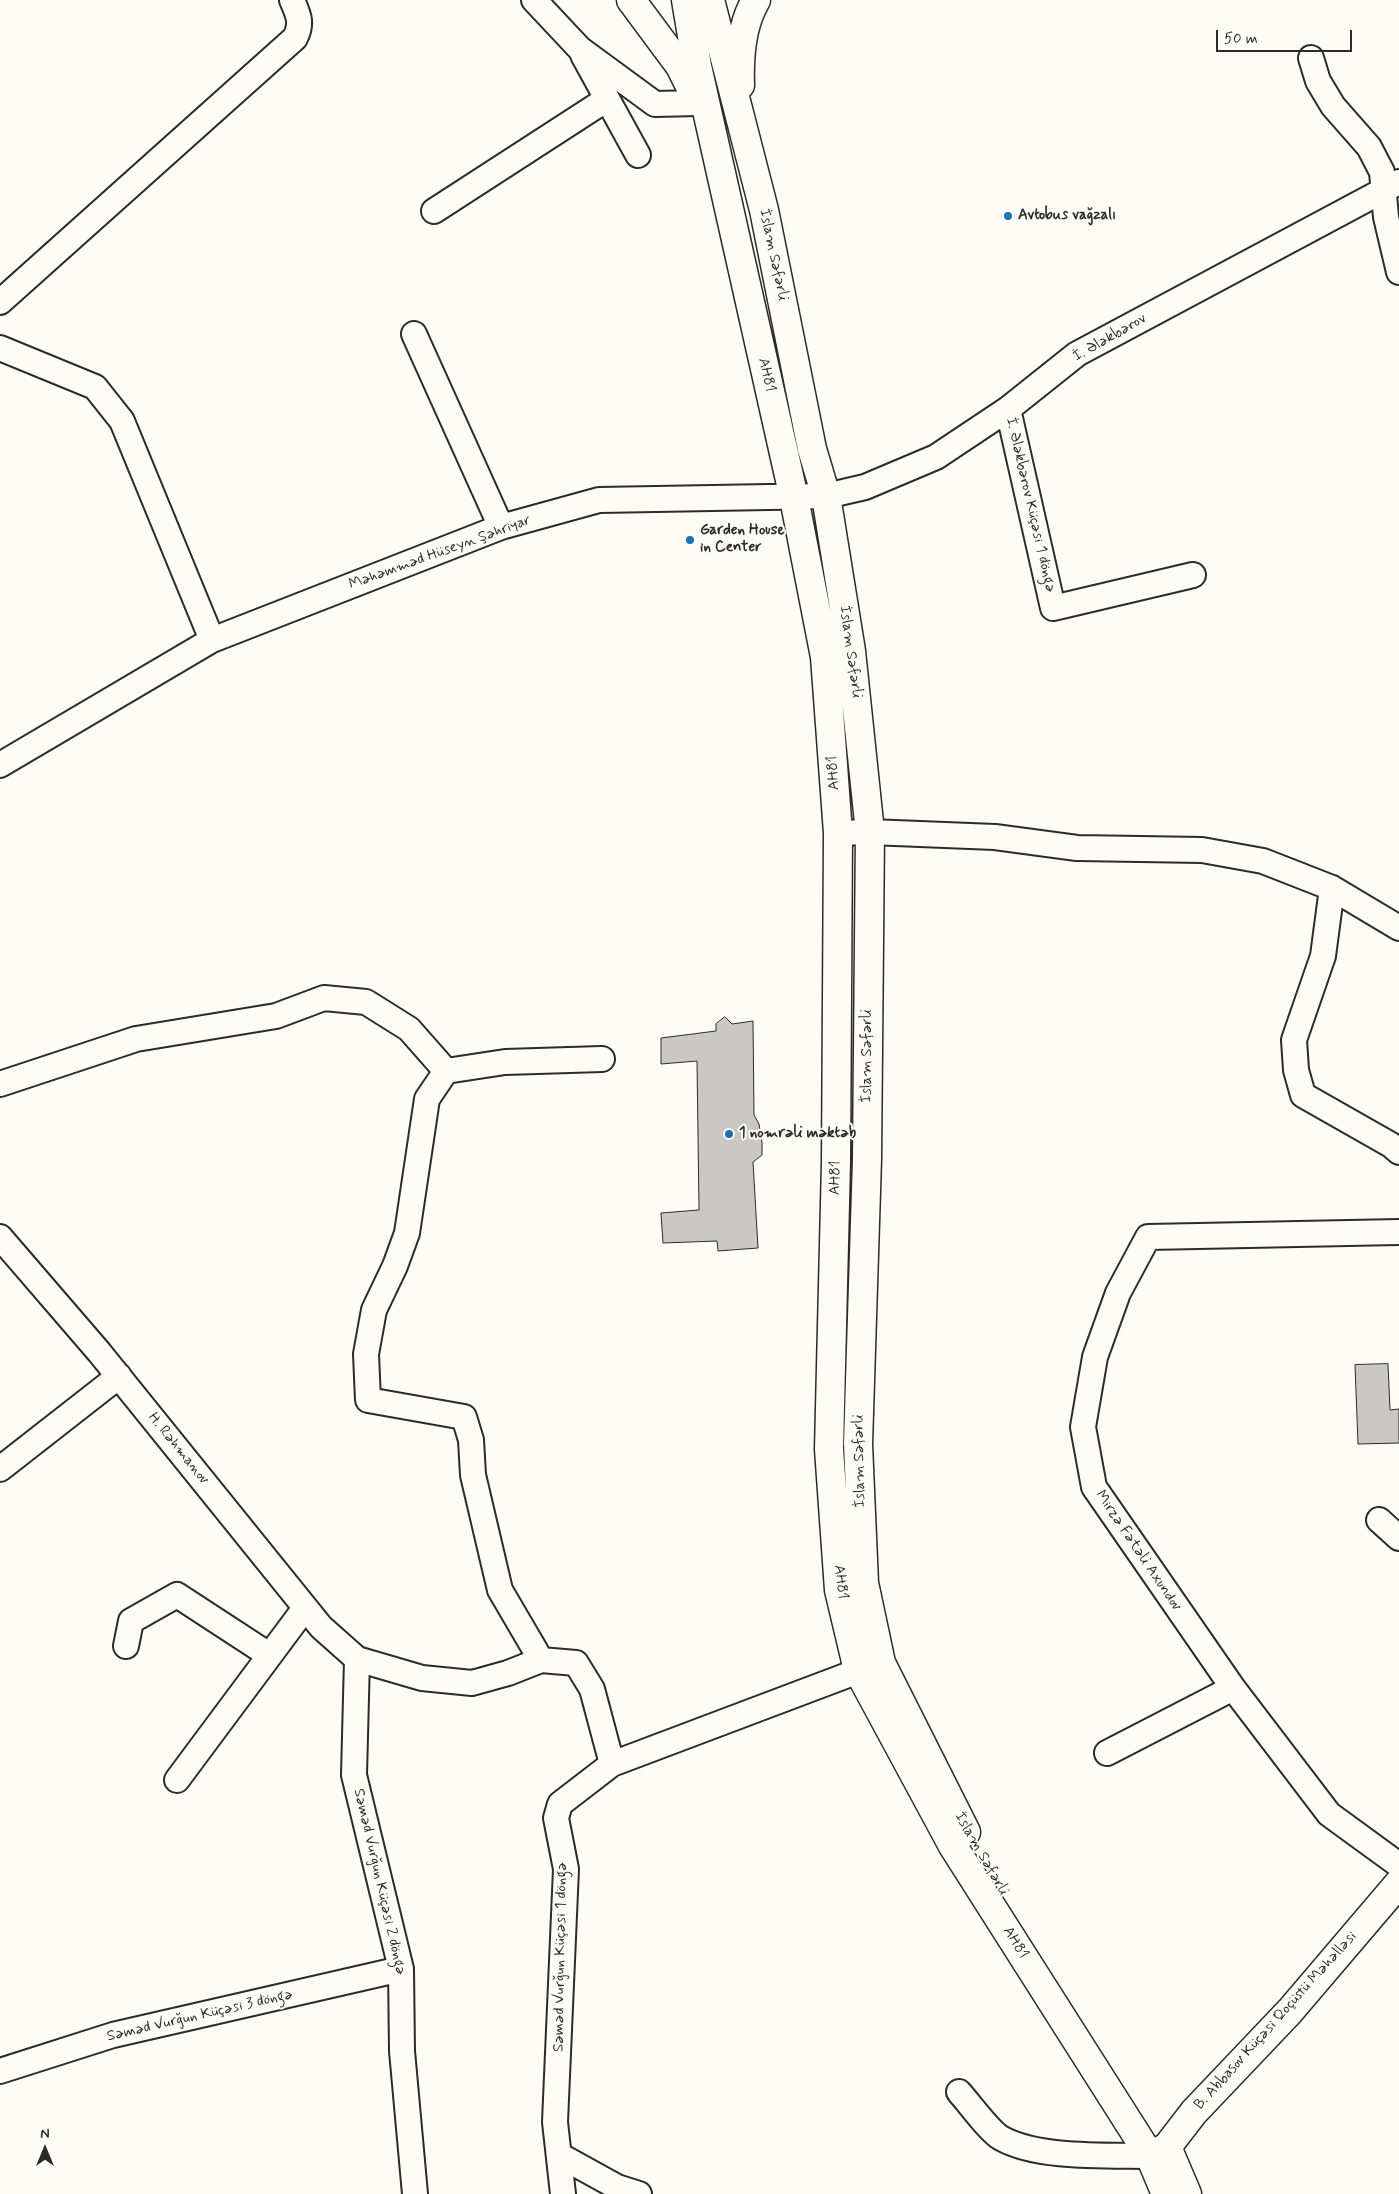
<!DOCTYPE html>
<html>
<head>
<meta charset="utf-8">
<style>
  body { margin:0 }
  #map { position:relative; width:1399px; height:2194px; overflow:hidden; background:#fdfcf7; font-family:Mynerve,sans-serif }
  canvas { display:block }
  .north { position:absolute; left:20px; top:2124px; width:50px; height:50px; -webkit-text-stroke:4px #fdfcf7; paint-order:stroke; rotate:0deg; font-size:14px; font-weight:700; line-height:20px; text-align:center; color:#2b2b2b }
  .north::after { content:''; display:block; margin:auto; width:18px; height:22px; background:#2b2b2b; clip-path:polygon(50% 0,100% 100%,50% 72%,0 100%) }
  .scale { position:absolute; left:1216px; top:30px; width:136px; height:22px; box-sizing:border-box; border:2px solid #2b2b2b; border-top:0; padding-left:6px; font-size:15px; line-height:18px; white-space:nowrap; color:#2b2b2b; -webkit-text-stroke:4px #fdfcf7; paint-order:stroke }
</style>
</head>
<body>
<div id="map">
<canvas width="1399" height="2194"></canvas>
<div class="north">N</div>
<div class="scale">50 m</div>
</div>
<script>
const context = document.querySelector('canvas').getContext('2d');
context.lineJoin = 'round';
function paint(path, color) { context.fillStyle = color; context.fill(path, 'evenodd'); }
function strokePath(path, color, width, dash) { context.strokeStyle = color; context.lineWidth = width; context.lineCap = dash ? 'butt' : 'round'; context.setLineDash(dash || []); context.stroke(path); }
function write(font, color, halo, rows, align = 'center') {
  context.font = font + ' Mynerve,sans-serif'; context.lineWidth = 4; context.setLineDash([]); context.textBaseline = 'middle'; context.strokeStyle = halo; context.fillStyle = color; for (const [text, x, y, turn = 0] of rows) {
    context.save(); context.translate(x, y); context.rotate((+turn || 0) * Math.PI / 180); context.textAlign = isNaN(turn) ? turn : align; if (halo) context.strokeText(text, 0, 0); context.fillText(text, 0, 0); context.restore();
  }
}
const building = new Path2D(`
  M725,1017L732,1024L753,1021L754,1115L759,1124L762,1143V1155L753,1162L758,1248L718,1251L717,1241L663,1243L661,1213L699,1210L697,1061L661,1064V1038L716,1031V1024Z
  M1388,1364L1390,1410L1399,1409V1443L1358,1444L1355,1365Z`);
paint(building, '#c9c8c4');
strokePath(building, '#2b2b2b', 1);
const minor = new Path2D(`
  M534,0L580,49L655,104L698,103
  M583,55L638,155
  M1311,58L1318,81L1333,106L1369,147L1382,172L1386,217L1399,272
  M434,211L607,99
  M0,302L295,38C303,23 298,14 292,0
  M414,334L501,527
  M0,348L95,387L122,421L212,640
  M1008,409L1053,608L1193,575
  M0,765L212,640L501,527L599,500L826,496L865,487L936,457L1008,409L1077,354L1399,182
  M838,833L870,832L995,837L1077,848L1202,850L1263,861L1332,888L1399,928
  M1332,888L1323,956L1294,1040L1296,1070L1303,1095L1391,1145L1399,1152
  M0,1084L136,1039L276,1016L324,998L366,1002L409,1029L446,1071
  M1399,1232L1148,1237L1118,1293L1095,1357L1083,1427L1094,1487L1233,1688L1329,1814L1399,1865
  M0,1237L99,1352L321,1627L357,1659L422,1678L472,1683L508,1673L541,1660L576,1663L592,1689L612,1764
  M0,1469L119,1376
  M1379,1520L1399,1538
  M126,1646L131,1621L177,1595L269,1655
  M357,1659L354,1775L401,1969L402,2051L415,2194
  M541,1660L500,1590L473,1475L471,1440L464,1417L368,1400L366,1354L374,1310L395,1266L407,1233L427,1099L446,1071L505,1062L602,1059
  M1107,1753L1233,1688
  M177,1780L305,1608
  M0,2071L113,2035L401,1969
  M959,2092C969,2103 990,2132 1001,2138C1038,2159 1108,2155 1150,2156
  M559,2155L617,2187L639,2194
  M563,2194L555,2122L566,1869L556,1818L560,1804L612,1764L877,1664`);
const major = new Path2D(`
  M1150,2156L1167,2147L1194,2112L1290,2011L1399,1883`);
const highway = new Path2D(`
  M631,0L680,66L694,94
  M686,0L697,66L794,498L825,657L838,833L836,1162L829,1449L839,1590L858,1670L953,1846L1150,2156L1166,2194
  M710,0L764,210L812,449L826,496L851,651L870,832L867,1159L858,1444L864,1583L881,1663L966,1832
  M740,85C739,57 741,25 756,0
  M1170,2154L1187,2194`);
strokePath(minor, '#2b2b2b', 28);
strokePath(major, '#2b2b2b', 31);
strokePath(highway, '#2b2b2b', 31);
strokePath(minor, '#fdfcf7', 24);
strokePath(major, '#fdfcf7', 28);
strokePath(highway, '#fdfcf7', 28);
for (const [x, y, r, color] of [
  [1008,216,5,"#1f6fb2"],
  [690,540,5,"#1f6fb2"],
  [729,1134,5,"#1f6fb2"]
]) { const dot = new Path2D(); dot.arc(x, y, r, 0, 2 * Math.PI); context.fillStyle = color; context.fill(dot); strokePath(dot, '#fdfcf7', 2); }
write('bold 15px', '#2b2b2b', '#fdfcf7', [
  ["Avtobus vağzalı",1018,216],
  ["Garden House",700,531],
  ["in Center",700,548],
  ["1 nomrəli məktəb",739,1134]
], 'left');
write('15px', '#2b2b2b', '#fdfcf7', [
  ["İslam Səfərli",773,255,78],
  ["İ. Ələkbərov",1110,338,-30],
  ["AH81",766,375,77],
  ["İ. Ələkbərov Küçəsi 1 döngə",1030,505,77],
  ["Məhəmməd Hüseyn Şəhriyar",440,553,-20],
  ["İslam Səfərli",850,652,82],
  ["AH81",834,773,-94],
  ["İslam Səfərli",868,1056,-90],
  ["AH81",836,1178,-89],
  ["H. Rəhmanov",178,1449,51],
  ["İslam Səfərli",860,1461,-91],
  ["Mirzə Fətəli Axundov",1138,1551,56],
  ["AH81",840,1582,83],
  ["İslam Səfərli",981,1854,60],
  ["Səməd Vurğun Küçəsi 2 döngə",379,1882,77],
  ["AH81",1015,1943,58],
  ["Səməd Vurğun Küçəsi 1 döngə",561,1957,-89],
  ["Səməd Vurğun Küçəsi 3 döngə",200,2016,-13],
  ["B. Abbasov Küçəsi Qoçüstü Məhəlləsi",1276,2021,-48]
]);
</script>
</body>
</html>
